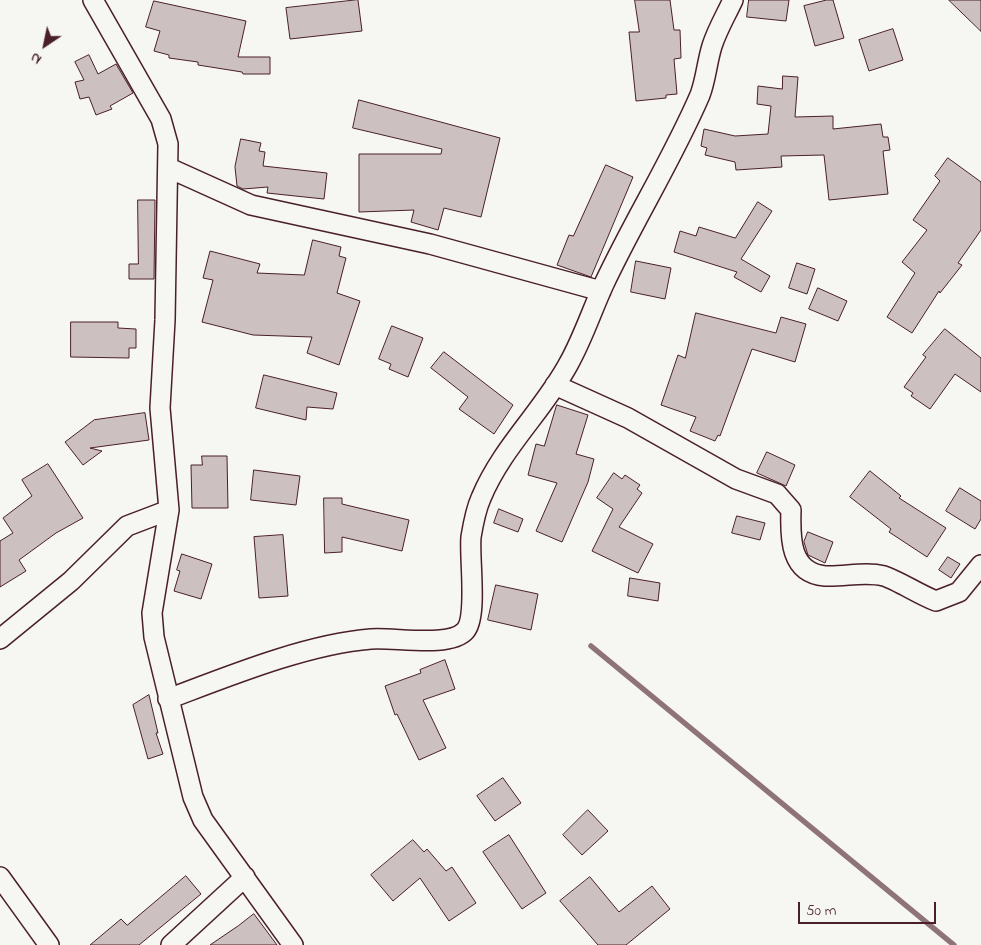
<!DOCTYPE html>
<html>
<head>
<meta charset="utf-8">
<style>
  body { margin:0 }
  #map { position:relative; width:981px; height:945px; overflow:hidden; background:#f6f6f2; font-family:"Indie Flower",sans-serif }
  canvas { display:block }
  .north { position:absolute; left:20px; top:20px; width:50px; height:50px; -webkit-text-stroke:4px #f6f6f2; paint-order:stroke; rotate:214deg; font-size:14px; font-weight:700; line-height:20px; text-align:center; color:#4a1f2b }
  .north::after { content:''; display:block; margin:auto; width:18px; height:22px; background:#4a1f2b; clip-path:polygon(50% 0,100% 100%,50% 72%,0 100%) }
  .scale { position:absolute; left:798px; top:902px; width:138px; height:22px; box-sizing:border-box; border:2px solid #4a1f2b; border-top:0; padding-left:6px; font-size:15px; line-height:18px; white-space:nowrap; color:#4a1f2b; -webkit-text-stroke:4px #f6f6f2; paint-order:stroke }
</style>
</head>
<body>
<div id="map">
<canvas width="981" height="945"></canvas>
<div class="north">N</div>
<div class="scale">50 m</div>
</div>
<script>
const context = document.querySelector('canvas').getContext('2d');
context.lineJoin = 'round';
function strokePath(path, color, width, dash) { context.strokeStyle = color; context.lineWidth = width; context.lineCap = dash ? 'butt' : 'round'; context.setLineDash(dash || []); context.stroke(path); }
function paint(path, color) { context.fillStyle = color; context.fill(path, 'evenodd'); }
strokePath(new Path2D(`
  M591,646L954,945`), '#8e747a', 5.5);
const building = new Path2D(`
  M358,0L362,31L290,39L286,8Z
  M635,0H670L674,30H680L681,58L674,59L677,94L666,95V98L636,101L629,32H639Z
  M749,0H789L786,21L747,17Z
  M827,0H833L844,38L815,46L804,6Z
  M949,0H981V31Z
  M154,1L246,21L238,57H270V74H243L242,72L198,65V62L169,58V55L154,51L160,31L146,27Z
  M893,29L903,60L869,71L859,40Z
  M89,55L98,74L116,64L133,93L110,106L112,109L96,115L89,97L80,99L75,82L84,80L75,62Z
  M783,76L798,77L795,117L833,116V129L881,124L883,137H888L890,150L883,151L888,194L829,200L824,155L781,156L782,167L736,170L735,162L705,155L707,148L701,146L704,129L735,136L768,134L771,106L757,104L758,86L782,89Z
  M359,100L500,138L481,217L444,208L438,230L411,222L414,210L359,212V154H441L442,149L353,128Z
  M241,139L261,143L259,151L265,152L263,166L327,173L324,199L267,193L268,187L243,189L237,186L235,167Z
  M948,158L981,182V230L958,263L962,265L940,293L939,291L912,333L887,317L915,273L902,262L927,230L913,220L940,181L935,176Z
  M606,165L633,177L591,277L557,265L569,235L573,236Z
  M138,200H155L154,279H129V264H138Z
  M758,202L772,211L741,259L770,276L761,292L734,277L737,272L674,252L680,231L696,236L699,227L735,238Z
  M313,240L341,247L339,256L346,258L337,293L360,301L339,365L307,353L312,337L253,335L202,322L213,280L203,278L210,251L260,264L257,273L304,275Z
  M636,261L671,268L665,299L631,292Z
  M797,263L815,269L807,294L789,288Z
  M818,288L847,301L838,321L809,309Z
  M696,313L776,333L781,317L806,324L795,362L752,349L720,436L718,435L715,441L690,431L696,417L661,405L678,355L685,358Z
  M71,322H118V328L136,329V348H129V358L71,357Z
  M392,326L423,338L408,377L389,369L391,364L379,359Z
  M945,329L981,358V392L955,374L930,409L911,396L913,393L904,387L926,357L923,355Z
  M444,352L513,405L494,434L459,409L468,397L431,368Z
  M264,375L337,393L333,409L307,407L306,420L256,408Z
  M557,405L588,415L576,454L594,459L588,482L562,542L536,531L557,483L528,475L536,444L544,446Z
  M145,413L149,440L90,448L102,451L83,465L65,442L94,420Z
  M767,452L795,465L786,486L757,473Z
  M202,456H227L228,508H192L191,465H202Z
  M48,464L83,518L56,533L19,560L26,571L0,587V541L13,533L3,518L32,496L22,480Z
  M254,470L300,476L296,505L251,500Z
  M870,471L901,496L899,498L946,528L927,557L889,532L891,529L850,497Z
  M614,473L622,479L625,475L640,485L637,489L642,493L619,527L653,544L638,573L592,551L613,509L597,498Z
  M960,488L981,501V519L975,529L946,511Z
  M324,498H342V504L409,520L402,551L342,537V552L325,553Z
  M499,509L523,519L518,532L494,523Z
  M737,516L765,523L760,540L732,533Z
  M808,532L833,542L825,563L808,555L804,542Z
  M283,535L288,596L259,598L254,537Z
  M182,554L212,564L201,599L174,591L180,571L177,570Z
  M948,557L960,564L951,578L939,570Z
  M630,578L660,583L658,601L628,596Z
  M496,585L538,594L531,630L488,620Z
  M445,660L455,689L423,700L446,748L419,760L397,714L395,715L385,686L421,673L420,670Z
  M149,695L158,733H156L163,754L148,759L133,705Z
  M503,778L521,803L495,821L477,796Z
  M588,810L608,831L582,855L563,835Z
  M509,835L546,893L522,909L483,852Z
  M413,840L424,852L427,849L446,871L452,867L476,903L449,921L420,878L393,901L371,875Z
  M186,876L201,894L139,945H90L121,919L127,925Z
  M590,877L619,912L652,886L670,909L626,945H598L560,901Z
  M254,914L277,945H210L238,926Z`);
paint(building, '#ccc1c0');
strokePath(building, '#4a1f2b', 1);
const minor = new Path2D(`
  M93,0L161,119L168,144L165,320L160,408L169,510L152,613L154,637L193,797L203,820L293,945
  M169,168L251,205L430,244L601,291
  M555,385L628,418L736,479L777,494L791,510C790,538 790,573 825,576C845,577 865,571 884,576C897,580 920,595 936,601L959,592L981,565
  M0,639L71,581L127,526L169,510
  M168,699C229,676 307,644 371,639C395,637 449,648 465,631C478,617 469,559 471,537C473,525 476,509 481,498C502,447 544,410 569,363C583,338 592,310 604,284C634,220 672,160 700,95C706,79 707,62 712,46C717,30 726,15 733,0
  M0,877L49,945
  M171,945L245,877`);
strokePath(minor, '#4a1f2b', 22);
strokePath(minor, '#f6f6f2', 19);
</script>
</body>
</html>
